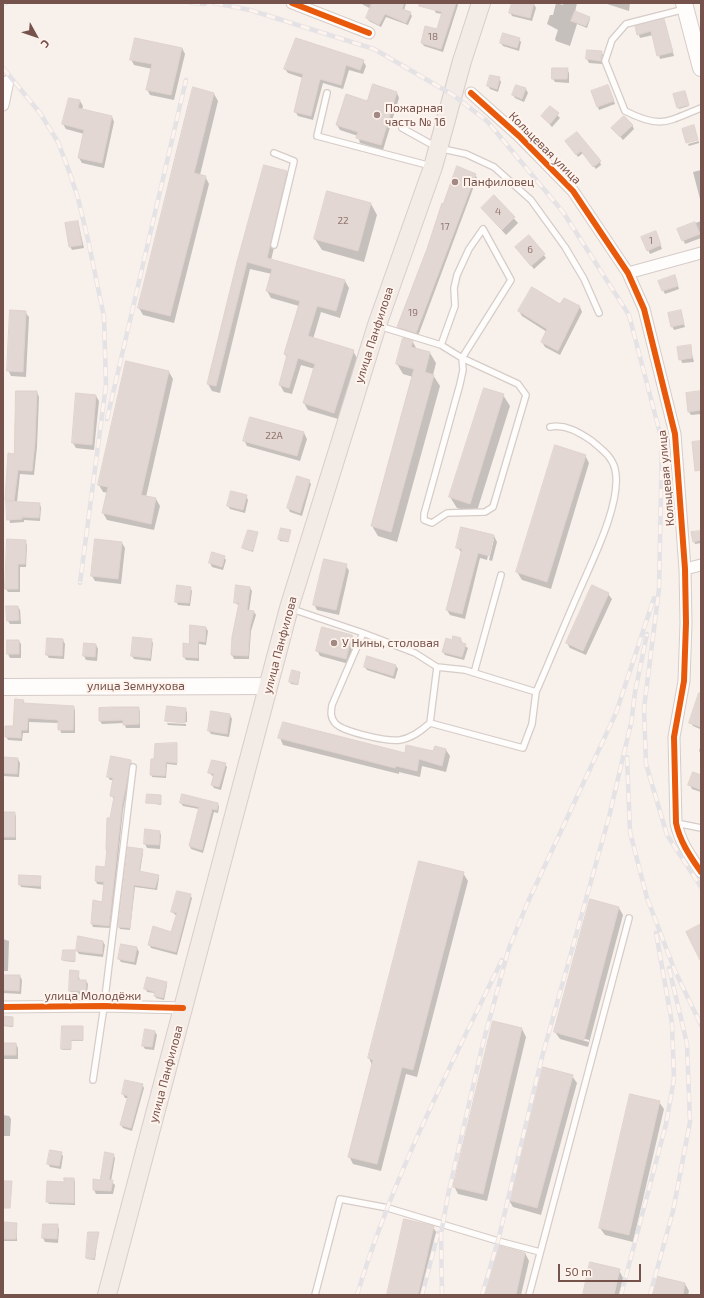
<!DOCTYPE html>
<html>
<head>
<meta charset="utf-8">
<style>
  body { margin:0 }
  #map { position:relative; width:704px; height:1298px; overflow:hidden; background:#f7f0eb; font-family:"Exo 2",sans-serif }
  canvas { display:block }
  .frame { position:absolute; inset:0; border:4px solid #75524b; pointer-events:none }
  .north { position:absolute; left:16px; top:16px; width:40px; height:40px; -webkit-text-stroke:3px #fff4ed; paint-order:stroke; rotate:130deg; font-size:11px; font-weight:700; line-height:16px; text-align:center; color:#75524b }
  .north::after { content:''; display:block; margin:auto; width:14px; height:18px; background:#75524b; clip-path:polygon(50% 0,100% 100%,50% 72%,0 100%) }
  .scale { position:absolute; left:558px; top:1264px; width:83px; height:18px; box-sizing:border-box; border:2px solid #75524b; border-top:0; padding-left:5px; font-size:12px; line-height:14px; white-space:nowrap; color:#75524b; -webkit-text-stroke:3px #fff4ed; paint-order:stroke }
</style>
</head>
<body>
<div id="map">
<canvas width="704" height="1298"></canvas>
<div class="frame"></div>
<div class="north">С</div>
<div class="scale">50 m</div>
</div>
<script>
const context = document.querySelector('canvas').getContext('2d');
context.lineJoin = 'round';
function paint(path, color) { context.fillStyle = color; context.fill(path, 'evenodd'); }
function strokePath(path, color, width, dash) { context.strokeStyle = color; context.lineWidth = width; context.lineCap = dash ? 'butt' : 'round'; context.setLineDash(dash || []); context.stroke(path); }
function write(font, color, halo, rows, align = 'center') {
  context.font = font + ' "Exo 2",sans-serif'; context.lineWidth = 4; context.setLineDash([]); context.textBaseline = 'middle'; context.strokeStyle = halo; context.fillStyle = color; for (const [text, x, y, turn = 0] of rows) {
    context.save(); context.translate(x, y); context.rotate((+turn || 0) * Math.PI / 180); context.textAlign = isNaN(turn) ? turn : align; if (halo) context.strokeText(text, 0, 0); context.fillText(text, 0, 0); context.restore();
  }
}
paint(new Path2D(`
  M360,3H406L404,11L410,13L412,16L408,25L386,17L381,27L369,21L367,18L371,9Z
  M436,3H457L458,5L443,52L424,46L422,43L438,31L443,14L436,13L434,9Z
  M513,3L534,4L536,8L532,21L512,16L510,12Z
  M556,3L563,5V3H577L575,12L590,19L587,28L577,24L570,46L556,41L555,39L558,30L547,24L550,15H553Z
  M604,3H632H630L629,11Z
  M663,20L674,56L660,59L653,35L640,38L636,27Z
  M519,39L521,42L519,51L503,46L501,43Z
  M182,48L185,54L174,100L150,95L147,89L152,69L134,65L131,59Z
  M588,51L601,52L603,55L602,64L589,63L587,59Z
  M363,61L366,66L363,74L349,70L343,89L323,83L313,120L298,116L295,111L303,78L288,73L285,69Z
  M567,69L569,73V83L555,82L553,79Z
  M499,78L501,82L498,92L490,89L488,86Z
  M517,86L526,89L528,93L524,102L515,98L513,95Z
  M608,86L615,104L599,110L598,107Z
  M397,93L399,98L383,150L360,143L358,136L340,130L337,125L368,102Z
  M214,94L218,101L200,175L205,176L209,184L174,323L143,315L139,308Z
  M685,94L689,106L679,109L674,95Z
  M70,99L80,101L83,106L82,110L112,117L114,122L104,168L82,163L79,158L84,134L66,129L63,124Z
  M550,107L560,118L552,127L542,116Z
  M632,125L634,129L623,140L613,128Z
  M567,141L600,162L601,165L596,169L583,153L578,157Z
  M699,141V143L689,146L688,144Z
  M701,170V199H700L693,172Z
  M287,172L291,179L271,260L345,281L349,288L340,318L321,312L313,339L353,351L357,358L338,419L308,410L304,403L315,369L301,365L292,394L284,392L280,385L287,359L285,354L299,306L271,298L267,291L272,274L250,269L220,393L212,391L208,384L238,263Z
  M475,174L477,178L418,336L400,331L398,327L444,205Z
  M494,196L518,223L506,235L482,208Z
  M371,204L377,215L364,262L322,250L315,239Z
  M701,221V238L685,244L679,229Z
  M78,222L84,248L72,250L70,246Z
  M529,236L546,258L534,269L518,250Z
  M657,236L662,249L650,254L648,250Z
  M676,280L679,289L665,294L659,282Z
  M561,306L580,307L582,312L560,355L545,347L542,342L547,332L522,316L519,311Z
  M680,311L685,327L674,330L672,326Z
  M25,312L29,317L26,377L11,376L8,370Z
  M404,339L413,342L417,350L430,353L436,363L433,375L440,386L397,542L378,536L372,526L413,377L403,374L397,364Z
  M690,346L694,362L682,363L678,348Z
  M169,372L173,379L146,497L156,499L160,506L154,530L107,520L103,513L108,493L103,492L99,485Z
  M37,392L39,397L37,447L34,475L20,474L17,502L39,504L41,507L40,521L24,520V522L10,523L6,500L15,455Z
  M701,392V414L691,415L689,412Z
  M503,395L510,406L476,514L457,508L450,497Z
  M96,396L99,401L94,450L76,448L73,443Z
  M251,418L304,433L307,439L300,461L247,446L244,440Z
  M585,455L589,463L551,589L522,580L517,572Z
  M298,477L309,481L311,484L302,516L290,512L288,508Z
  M246,496L248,500L245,513L230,509L228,506Z
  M290,531L288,542L280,541L279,539Z
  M701,532V543L695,544L694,541Z
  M257,533L253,552L244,549L243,548Z
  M494,536L497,542L492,561L489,560L494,539H492L487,560L480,558L465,619L450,615L447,610L462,553L457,547Z
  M25,541L27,545L26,567H20V592H8L6,589Z
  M122,543L125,548L121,584L95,581L92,576Z
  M224,557L226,560L223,570L212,567L210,563Z
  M346,565L349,571L339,615L317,610L314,604Z
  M190,588L192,591L190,606L178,605L176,601Z
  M250,588L252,591L249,611L254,612L256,615L251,631L249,659H234L232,655L239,606L235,602Z
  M608,594L612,599L586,655L570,648L567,643Z
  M18,607L20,610L21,624H10L8,621Z
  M206,628L208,631L206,645L199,644V661L186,660L184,657L189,645Z
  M352,635L355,641L349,664L320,656L317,650Z
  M461,639L462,644L468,648L464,660L445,655L443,652L452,641Z
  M63,640L65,644L64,659L49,658L47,655Z
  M151,640L153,643L151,661L134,659L132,656Z
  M8,641H19L21,644V658H10L8,654Z
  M85,644L96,645L98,649L97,661L86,660L84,656Z
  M396,666L398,669L395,679L367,670L365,667Z
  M300,673L298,685L291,684L290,682Z
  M23,701L25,704L73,707L75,710V733H61L59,723L29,722V733H23L22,741L8,740L6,736L14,727Z
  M168,707L185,709L187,712V722L167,720V722L166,721Z
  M138,708L140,711V728H126L124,723L102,724L100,721V709Z
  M701,711V725L700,729L693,726L691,723Z
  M230,715L232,719L229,737L211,734L209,731Z
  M167,723L186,724V726L168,725Z
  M280,738L405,754L446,750L450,756L446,772L422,766L420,777L399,772V774L283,745Z
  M176,744L177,765L167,764L166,778L152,777L151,774Z
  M701,744V754L699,751Z
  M3,758L18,759L20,763L19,777L3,776Z
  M131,761L132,764L123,810L111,928L93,927L92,924L103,903L105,885L97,884L96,881L97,867L106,868L115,799L111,796L114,780H110L108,777Z
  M225,764L227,767L221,790L214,788L212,785L214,777L209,773Z
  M701,776V792L692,789L690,785Z
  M161,796V805L147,802Z
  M181,803L218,804L219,807L218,813L214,812L203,853L191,849L190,846L199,809L183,806Z
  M3,813H14L16,816V840H4L3,838Z
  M145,831H159L161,835L160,849L147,848L145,844Z
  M142,850L143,853L140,872L158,876L159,878L157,890L135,887L130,930L120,929L119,927Z
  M463,873L468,881L417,1077L406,1074L381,1171L353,1164L349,1156L372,1065L369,1058Z
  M40,877L41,889L21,887L20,885Z
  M190,895L192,898L177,955L151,948L149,944L172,933L177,916L172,912Z
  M619,908L623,915L588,1047L560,1039L555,1032ZM560,1032L589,1040V1042L560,1034Z
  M3,939L9,941L8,971H3Z
  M103,942L105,945L103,957L79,954L77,951Z
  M137,948L139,952L136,965L121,962L119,959Z
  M75,951V962L64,961L63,960Z
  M78,972L80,981H86L88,984L87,995L72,994L70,991Z
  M3,976H20L22,980L21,994L3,993Z
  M166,982L167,985L164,1000L156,998L155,993L147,992L146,989Z
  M3,1017L13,1018V1027L3,1026Z
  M82,1027L83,1041H71V1050H63L62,1049Z
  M522,1029L526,1037L487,1201L458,1194L454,1186Z
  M155,1032L157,1035L154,1050L145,1049L143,1046Z
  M3,1044H16L18,1048V1059H3Z
  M572,1076L577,1083L541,1215L513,1207L509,1200Z
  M142,1084L144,1088L132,1131L123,1128L121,1125L128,1098H125L123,1094Z
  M659,1102L664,1109L633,1242L605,1235L600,1228Z
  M3,1115L9,1116L11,1119L10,1136H3Z
  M61,1153L63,1156L61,1169L50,1167L48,1163Z
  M113,1154L115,1158L111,1181L115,1185L113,1194H96L94,1190V1181H101Z
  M74,1179L75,1182V1205L49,1204L47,1201L65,1183Z
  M3,1223L16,1224L17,1227V1241H3Z
  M44,1225H57L59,1229L58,1243L45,1242L43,1238Z
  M433,1227L438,1235L424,1295H388Z
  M98,1233L95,1260L87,1259V1257Z
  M525,1253L529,1261L521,1295H485Z
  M619,1270L623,1278L619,1295H584Z
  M685,1284L689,1291L688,1295H652Z`), '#0003');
const building = new Path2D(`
  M372,3H404L402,9L411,12L406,23L385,14L379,25L366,18Z
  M420,3H456L441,49L421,43L425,26L437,29L442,12L419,6Z
  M512,3H534L530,18L509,13Z
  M575,11L590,17L586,26L571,21Z
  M664,19L673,52L657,56L651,31L637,35L635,26Z
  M503,33L520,38L517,48L500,43Z
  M135,38L182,48L171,95L146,90L152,64L130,60Z
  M296,38L364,60L360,70L346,65L341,85L320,79L311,116L294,112L303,74L284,69Z
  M587,50L602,51L601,61L586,59Z
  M552,68H568L567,79H552Z
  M490,75L500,77L497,89L487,86Z
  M373,84L397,92L381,145L356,138L358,132L336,125L346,94L367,101Z
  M516,85L526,88L522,99L512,95Z
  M608,85L614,101L597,107L591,91Z
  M193,87L214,93L194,173L206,176L170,316L138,308Z
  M685,91L689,105L677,108L673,94Z
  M69,98L80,100L78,108L112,116L102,163L78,158L84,130L62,124Z
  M550,106L559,113L550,124L541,116Z
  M624,116L633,125L620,137L611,128Z
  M694,125L698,140L686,143L682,129Z
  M577,132L601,161L593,167L581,151L576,155L565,141Z
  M264,165L287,171L267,258L345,280L336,311L317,306L308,336L354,350L334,413L303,403L315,364L298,358L289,388L279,385L287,355L284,354L300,301L266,291L272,269L247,262L216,386L207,384L237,262Z
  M457,166L476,174L416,333L397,327L427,249L442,203L443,204Z
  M327,191L371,203L358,251L314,239Z
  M494,195L515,217L502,230L481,208Z
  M78,221L82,245L69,247L65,223Z
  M695,222L700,234L682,241L677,229Z
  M656,231L661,245L647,251L641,237Z
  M529,235L545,254L531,266L515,247Z
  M675,275L678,286L662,291L658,281Z
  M532,287L560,304L564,298L580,306L558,351L541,342L547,329L518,311Z
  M10,310L26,311L23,372L7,371Z
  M681,310L684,324L671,327L668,313Z
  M403,338L413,341L411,347L430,352L425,372L434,375L391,532L371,526L414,369L396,364Z
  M691,345L692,358L679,360L677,347Z
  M126,361L169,371L141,495L156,498L151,524L102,513L108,487L98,485Z
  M484,388L504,394L470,504L449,497Z
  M16,391H37L35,442L32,471L18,470L14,501L5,500L8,453L14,454Z
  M701,391V410L688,412L686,393Z
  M76,393L96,395L92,445L72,443Z
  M250,417L304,432L297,456L243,441Z
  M701,441V470L695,471L692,442Z
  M555,445L586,455L547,582L516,572Z
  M297,476L310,480L300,513L287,508Z
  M231,491L247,495L243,510L227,506Z
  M6,501L40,503L39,518L22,517V519L7,520Z
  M461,527L494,535L489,556L478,553L462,614L446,610L462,549L456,548Z
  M281,528L291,530L288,542L278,539Z
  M248,530L258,532L253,551L242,548Z
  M701,531V540L693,542L691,532Z
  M7,539L26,540L25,564H18V589H5Z
  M95,539L122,542L118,579L91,576Z
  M212,552L225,556L222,567L209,563Z
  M324,559L347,564L336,610L313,605Z
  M177,585L191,587L189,603L175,602Z
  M236,585L250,587L247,610L254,611L250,627L248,656L231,655L232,637L239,603H234Z
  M592,585L609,593L583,651L566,643Z
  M6,606H18L19,620L7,621Z
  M190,625L206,627L205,642L198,641V658L183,657V643L189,644Z
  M322,627L352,635L346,659L316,651Z
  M453,636L461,638L460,642L466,644L462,657L442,652L446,638L452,640Z
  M133,637L152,639L150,658L131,656Z
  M47,638L63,639L62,656L46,655Z
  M7,640H19V654H7Z
  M84,643L96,644L95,657L83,656Z
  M367,656L396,665L393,676L364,667Z
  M292,670L300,672L298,684L289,682Z
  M699,693H701V727L689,723Z
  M15,699L24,700L23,703L74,706L73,730H58V720L28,718L27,730H21V738L5,737V726H13Z
  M167,706L186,708L185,723L165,721Z
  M114,707H139V724L123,725V720L99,721V708Z
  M211,711L230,714L227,734L208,731Z
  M283,722L405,753L406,745L433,751L435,746L446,749L442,766L419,759L417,771L396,766L395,768L278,738Z
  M177,743V763L166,762L165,776L150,775L151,759H154L155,744Z
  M111,756L131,760L122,806L109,926L91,924L93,900L102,902L104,882L95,881L96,866L105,867L107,850H106L107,818H110L114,797L110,796L113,778L107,777Z
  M3,757L18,758L17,774L3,773Z
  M212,760L226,763L219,787L211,785L214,774L208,773Z
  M693,772L701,775V790L688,785Z
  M147,794L161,795V804L146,803Z
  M182,794L218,803L217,810L212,809L202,850L189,846L199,807L180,803Z
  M3,812H15V837H3Z
  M145,829L160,831L159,845L144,844Z
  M128,847L143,849L139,871L159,875L155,888L134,885L130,928L118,927Z
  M419,861L464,872L413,1070L402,1067L377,1164L348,1157L373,1060L368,1058Z
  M19,875L41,876L40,886L19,885Z
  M177,891L191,894L176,952L148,945L153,926L171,932L177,913L171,912Z
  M590,899L619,907L584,1040L554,1032Z
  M701,924V962L686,932Z
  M78,936L103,941L102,954L76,951Z
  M121,944L137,947L134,962L118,959Z
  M63,950H75V961L62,960Z
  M70,970L79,971L78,980H86V991H69Z
  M3,975H20L19,991L3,990Z
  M147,977L167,982L163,998L154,996L155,992L144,989Z
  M3,1016L13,1017V1026L3,1025Z
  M493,1021L522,1028L483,1194L453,1187Z
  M62,1026H83V1040H71V1049H61Z
  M145,1029L155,1031L152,1047L142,1046Z
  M3,1043H16V1055H3Z
  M543,1067L573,1075L537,1208L508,1200Z
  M125,1080L143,1084L131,1128L120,1125L128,1096L122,1094Z
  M630,1094L660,1101L629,1235L599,1228Z
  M50,1150L62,1152L59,1166L47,1164Z
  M105,1152L114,1154L109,1180H113L111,1191L93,1190V1179L100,1180Z
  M64,1178H74V1203L46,1202L47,1181L64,1182Z
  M3,1181H12L10,1208H3Z
  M404,1219L434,1226L418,1295H387Z
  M3,1222L17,1223L16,1239H3Z
  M43,1224H58L57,1239L42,1238Z
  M88,1232H99L94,1259L86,1258Z
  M496,1245L525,1253L516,1295H484Z
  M590,1262L620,1269L614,1295H583Z
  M656,1276L685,1283L683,1295H651Z`);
paint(building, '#e3d7d3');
strokePath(building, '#e0d2cd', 1);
const service = new Path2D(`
  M685,9L626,24L612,40L605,61L625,111C661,129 666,122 701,108
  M327,93L317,136L431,166
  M402,128L438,148L466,154L494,167L531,200L565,247L584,279L599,313
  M274,153L294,161L274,245
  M379,326L441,345L462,358L518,384L526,395L493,507L485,512L447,513L432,523L424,520V514L460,384L463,370L462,358L511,280L483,229L469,249L457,275L454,288L455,306L441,345
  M292,609L363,633L332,705C331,712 330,717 335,723C343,732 388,742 400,740C412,738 421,731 430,723L437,667L415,653L363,633
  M474,673L501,575
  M536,692C550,660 563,628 577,596C590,565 623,502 615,469C612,456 601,449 592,441C579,432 565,424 550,427
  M430,723L523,748L532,724L536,692L465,670L437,667
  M676,823L701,828
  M93,1080L104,1006L133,767
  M315,1295L340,1199L388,1208L498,1241L540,1252
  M529,1295L629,918`);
const minor = new Path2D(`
  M292,3L369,33
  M471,93L519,136L573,191L628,273L644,309L675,434L685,569L686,623L684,681L674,737L676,823C680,842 690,856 701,872
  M3,105L8,81
  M628,273L701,253
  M685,569L701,565
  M3,1007L104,1006L183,1008`);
const secondary = new Path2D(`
  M684,3L701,68
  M3,687L268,686`);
const primary = new Path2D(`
  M107,1295L289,608L377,325L433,167L462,61L481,3`);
strokePath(service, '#d6ccc8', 8);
strokePath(minor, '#d6ccc8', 13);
strokePath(secondary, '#d7cbc8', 18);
strokePath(primary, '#d8cdca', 20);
strokePath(service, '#fefdfc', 5.5);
strokePath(minor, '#fefdfc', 11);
strokePath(secondary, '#fefdfc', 16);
strokePath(primary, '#f2ebe6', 18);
const rail = new Path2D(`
  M191,3L205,4
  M214,3L250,10L374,49L453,95L487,121L563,212L629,315L662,441L659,589L644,708L646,764L667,835L701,887
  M3,4L6,3
  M3,68L40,113L58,142L69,171L78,198L88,240L104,317L106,385L80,583
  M107,419L186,80
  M631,725L635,692L647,634
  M627,757L630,832L647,898L675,971L701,1025
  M357,1295C392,1178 449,1069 502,960
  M422,1295L438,1233
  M442,1295L441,1234L448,1195L483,1043L509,948L527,904L616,713L654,598
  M482,1295L498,1241L542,1057L609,817L632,719
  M621,1295L666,1124L674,1079L672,1023L656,933
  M650,1295L673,1211L690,1122L687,1044L669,968`);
strokePath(rail, '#e4e2e5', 4.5);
strokePath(rail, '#fff4ed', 3, [9]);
strokePath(new Path2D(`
  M292,3L369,33
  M471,93L519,136L573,191L628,273L644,309L675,434L685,569L686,623L684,681L674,737L676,823C680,842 690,856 701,872
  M3,1007L104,1006L183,1008`), '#e8590c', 6);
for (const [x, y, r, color] of [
  [377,115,4,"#a28983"],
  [455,182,4,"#a28983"],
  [334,643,4,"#a28983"]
]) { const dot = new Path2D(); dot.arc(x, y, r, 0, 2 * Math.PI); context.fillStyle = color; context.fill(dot); strokePath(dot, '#fff4ed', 1.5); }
write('10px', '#92766f', null, [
  ["18",433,37],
  ["4",498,212],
  ["22",343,221],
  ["17",445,227],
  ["1",651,241],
  ["6",530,250],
  ["19",413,313],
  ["22А",274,436]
]);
write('12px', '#75524b', '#fff4ed', [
  ["Пожарная",385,108],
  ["часть № 16",385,122],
  ["Панфиловец",463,182],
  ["У Нины, столовая",342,643]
], 'left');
write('12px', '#75524b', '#fff4ed', [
  ["Кольцевая улица",545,148,45],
  ["улица Панфилова",374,335,-72],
  ["Кольцевая улица",666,478,-95],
  ["улица Панфилова",280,645,-75],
  ["улица Земнухова",136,686],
  ["улица Молодёжи",93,996],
  ["улица Панфилова",166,1074,-75]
]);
</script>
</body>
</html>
